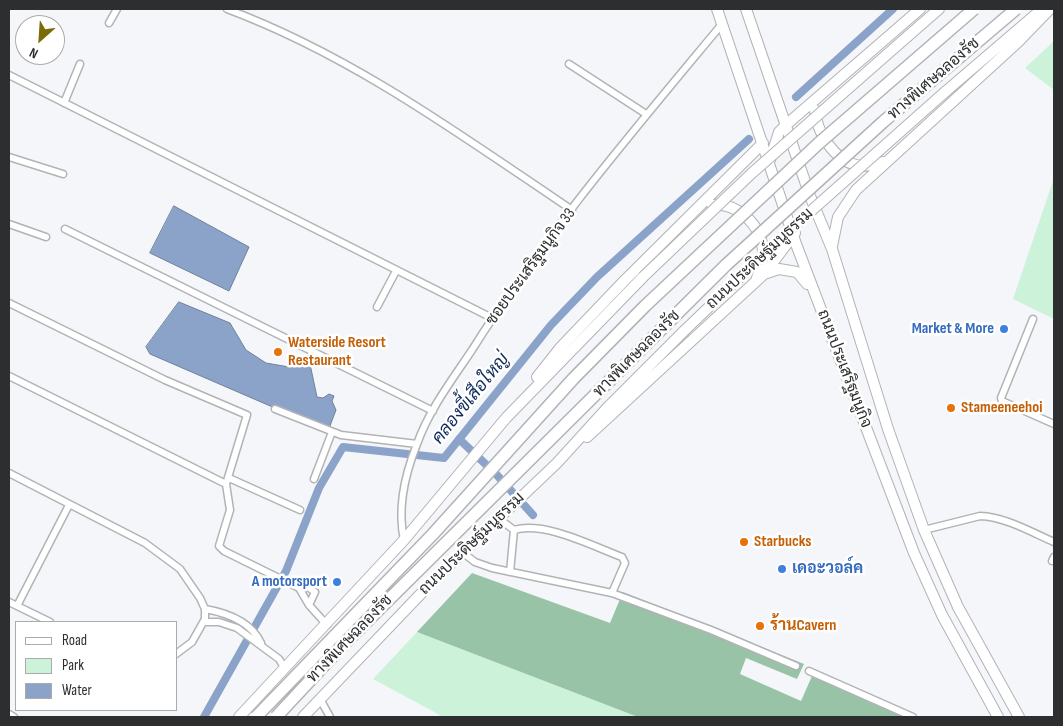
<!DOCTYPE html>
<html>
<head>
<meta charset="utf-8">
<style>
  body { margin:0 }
  #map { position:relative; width:1063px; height:726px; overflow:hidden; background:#f4f6fa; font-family:"Sofia Sans Condensed",sans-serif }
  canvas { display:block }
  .frame { position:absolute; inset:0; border:10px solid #2d2e2f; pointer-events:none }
  .legend { position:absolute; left:15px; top:621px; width:162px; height:90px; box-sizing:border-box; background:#fff; border:1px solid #ababac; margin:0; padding:6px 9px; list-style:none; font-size:15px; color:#2d2e2f }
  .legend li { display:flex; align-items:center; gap:10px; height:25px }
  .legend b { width:25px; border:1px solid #ababac }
  .north { position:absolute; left:15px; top:15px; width:50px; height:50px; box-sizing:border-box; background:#fff; border:1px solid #ababac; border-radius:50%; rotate:206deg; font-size:14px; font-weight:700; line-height:20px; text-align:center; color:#2d2e2f }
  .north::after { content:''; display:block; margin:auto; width:18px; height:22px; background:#796c07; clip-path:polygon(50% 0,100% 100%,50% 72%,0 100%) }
</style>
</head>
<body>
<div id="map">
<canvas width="1063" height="726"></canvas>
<div class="frame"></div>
<ul class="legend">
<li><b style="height:6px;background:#fff"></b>Road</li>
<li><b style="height:14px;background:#ccf3d9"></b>Park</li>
<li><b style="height:14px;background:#8ba3c9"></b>Water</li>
</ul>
<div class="north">N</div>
</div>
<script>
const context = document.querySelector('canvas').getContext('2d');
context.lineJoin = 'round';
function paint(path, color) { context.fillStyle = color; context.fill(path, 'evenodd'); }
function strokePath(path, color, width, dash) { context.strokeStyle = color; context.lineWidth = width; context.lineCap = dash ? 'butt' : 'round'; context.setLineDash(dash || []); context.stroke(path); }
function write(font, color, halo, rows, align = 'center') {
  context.font = font + ' "Sofia Sans Condensed",Sarabun,sans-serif'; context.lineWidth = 5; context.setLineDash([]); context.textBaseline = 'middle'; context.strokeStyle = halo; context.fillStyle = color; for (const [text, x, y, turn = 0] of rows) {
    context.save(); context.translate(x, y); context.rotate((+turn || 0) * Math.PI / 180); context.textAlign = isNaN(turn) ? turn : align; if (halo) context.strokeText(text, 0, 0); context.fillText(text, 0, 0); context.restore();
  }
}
paint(new Path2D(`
  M1054,41V90L1025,68Z
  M1054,178V319L1013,299Z
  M417,632L638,717H438L440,715L373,679Z`), '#ccf3d9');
paint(new Path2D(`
  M472,573L610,623L623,592L804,664L797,679L746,658L740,674L801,701L812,676L906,717H638L417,632Z`), '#98c3a6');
const water = new Path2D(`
  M174,206L249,247L229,291L150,253Z
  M179,302L230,323L246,350L266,363L289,367L310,364L317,397L323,398L329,394L334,396L332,401L336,410L328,431L150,354L146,347Z`);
paint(water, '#8ba3c9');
strokePath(water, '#6f809b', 1);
strokePath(new Path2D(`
  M796,97L893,9
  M459,439L496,474L533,515
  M204,717L286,571L319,488L343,447L444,458L551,325L597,277L749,139`), '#8ba3c9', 8);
const street = new Path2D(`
  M227,9C353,56 462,136 572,210
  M109,23L117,9
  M569,64L646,114
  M9,75L492,318
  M64,103L80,64
  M9,157L63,174
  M9,224L46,237
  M65,229L433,411
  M9,303L165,380L247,415L226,484L230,510L219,546L224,551L299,588L309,605L327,625
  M377,307L396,271
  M1033,319L1001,398L1002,401L1054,424
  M9,376L226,484
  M275,409L341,435L417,444
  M9,473L145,543L180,569L200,598L205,609V619L192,642L176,654
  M229,478L300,510
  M314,479L332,432
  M498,518L514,530C545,521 592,546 622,557L625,563L612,593
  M924,530L980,516C1006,517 1031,532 1054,542
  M404,540C397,508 405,474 417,444C429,410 452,380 472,350C545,234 635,129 722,24
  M462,552L475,562L492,568L612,593L711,630L796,666
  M1052,561L1054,557
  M510,572L514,530
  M299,588L308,587L315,592L309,605
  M9,602L50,622
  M17,606L69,505
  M205,609C228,613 251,622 261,643
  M204,622H219L237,628L279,659L285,669
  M809,671L913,717
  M320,699L330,717
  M9,714L14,717`);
const primary = new Path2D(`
  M717,9L796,244L914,553L942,615L998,717
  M746,9L810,196L832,249L888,429L924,530L958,607L1019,717
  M908,36L939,9
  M945,92L1042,9
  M815,110C816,131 834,160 856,165C865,167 874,165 883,162
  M770,160L779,132L787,124L920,9
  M712,205C738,202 761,225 763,250C764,261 759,271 756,281
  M832,246L838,217L856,190L1018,42L1050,9
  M765,273L795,233
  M537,377L560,348L625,280L763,143
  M587,437L764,274L779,269L797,272L807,284
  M239,717L404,540L506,418L643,277
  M303,717L434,580L557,463L607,408L684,331`);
strokePath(street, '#b1b3b7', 9);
strokePath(primary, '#b1b3b7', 12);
strokePath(street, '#fff', 6);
strokePath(primary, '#fff', 10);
const primaryBridge = new Path2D(`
  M643,277L752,173L908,36
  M684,331L784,235L945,92`);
const highwayBridge = new Path2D(`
  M256,717L433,534L573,379L645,306L819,143L974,9
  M276,717L344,644L726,265L883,122L1016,9`);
strokePath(primaryBridge, '#b1b3b7', 12, []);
strokePath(highwayBridge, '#b1b3b7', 14, []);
strokePath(primaryBridge, '#fff', 10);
strokePath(highwayBridge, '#fff', 11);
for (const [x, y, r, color] of [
  [1004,329,5,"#3f7fe0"],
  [278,352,5,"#e8710a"],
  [951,408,5,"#e8710a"],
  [744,542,5,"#e8710a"],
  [782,569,5,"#3f7fe0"],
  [337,582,5,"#3f7fe0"],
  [760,626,5,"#e8710a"]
]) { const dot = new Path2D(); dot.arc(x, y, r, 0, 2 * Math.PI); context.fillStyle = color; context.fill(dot); strokePath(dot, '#fff', 2); }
write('16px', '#2d2e2f', '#fff', [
  ["ทางพิเศษฉลองรัช",934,79,-41],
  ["ถนนประดิษฐ์มนูธรรม",760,259,-43],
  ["ซอยประเสริฐมนูกิจ 33",531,267,-54],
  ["ทางพิเศษฉลองรัช",637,354,-45],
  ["ถนนประเสริฐมนูกิจ",844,369,69],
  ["ถนนประดิษฐ์มนูธรรม",472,544,-44],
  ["ทางพิเศษฉลองรัช",350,639,-46]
]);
write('bold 16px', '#366cbe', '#fff', [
  ["Market & More",994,329],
  ["เดอะวอล์ค",792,569,"left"],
  ["A motorsport",327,582]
], 'right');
write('bold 16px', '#c56008', '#fff', [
  ["Waterside Resort",288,343],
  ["Restaurant",288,361],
  ["Stameeneehoi",961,408],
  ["Starbucks",754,542],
  ["ร้านCavern",770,626]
], 'left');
write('italic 18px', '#112d5d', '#fff', [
  ["คลองขี้เสือใหญ่",471,399,-51]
]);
</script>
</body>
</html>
